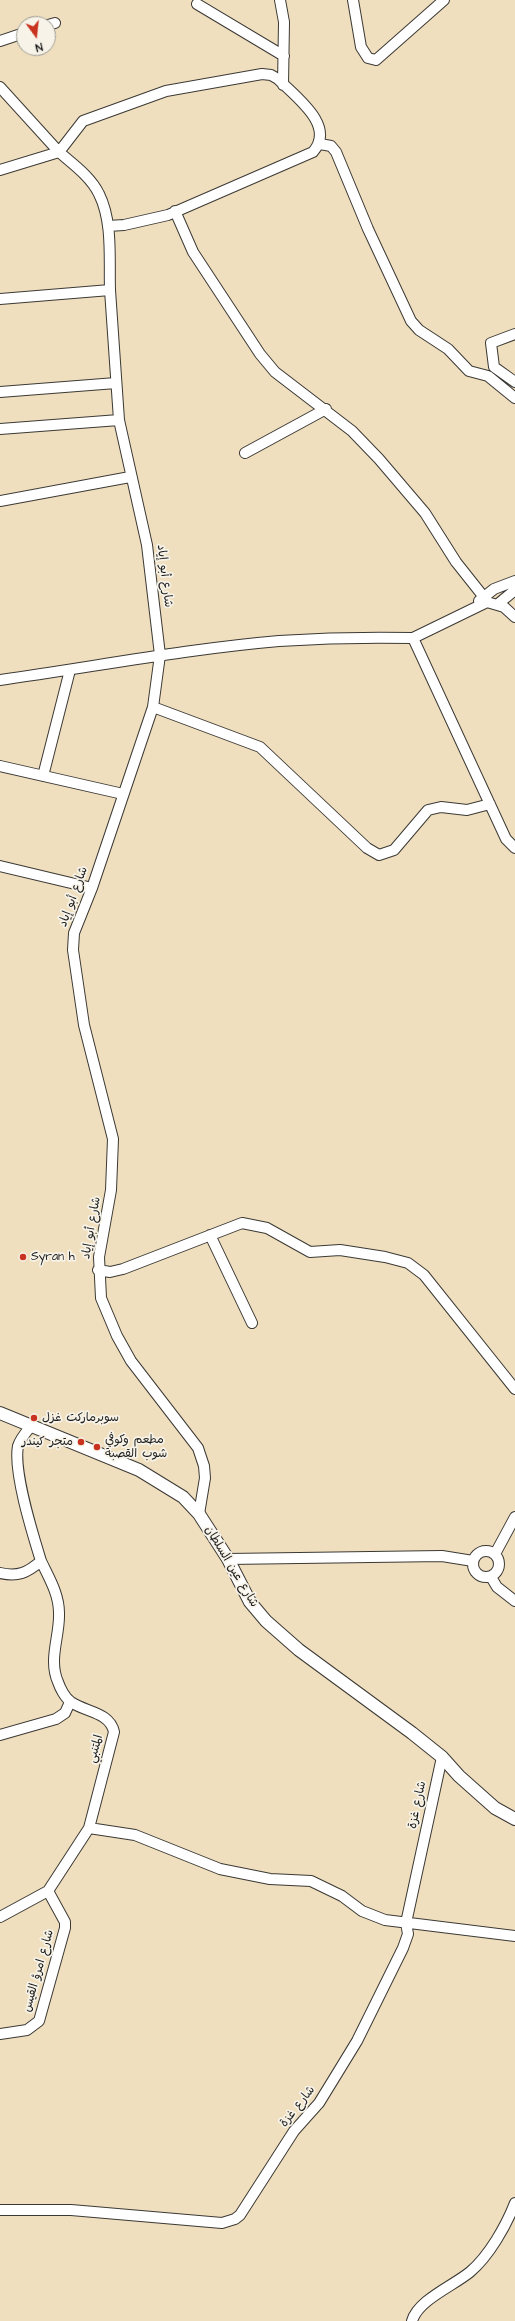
<!DOCTYPE html>
<html>
<head>
<meta charset="utf-8">
<style>
  body { margin:0 }
  #map { position:relative; width:515px; height:2321px; overflow:hidden; background:#efdfbf; font-family:"Architects Daughter",sans-serif }
  canvas { display:block }
  .north { position:absolute; left:16px; top:16px; width:40px; height:40px; box-sizing:border-box; background:#f7f3e8; border:1px solid #9f9d96; border-radius:50%; rotate:165deg; font-size:11px; font-weight:700; line-height:16px; text-align:center; color:#1c1c1c }
  .north::after { content:''; display:block; margin:auto; width:14px; height:18px; background:#c8321e; clip-path:polygon(50% 0,100% 100%,50% 72%,0 100%) }
</style>
</head>
<body>
<div id="map">
<canvas width="515" height="2321"></canvas>
<div class="north">N</div>
</div>
<script>
const context = document.querySelector('canvas').getContext('2d');
context.lineJoin = 'round';
function strokePath(path, color, width, dash) { context.strokeStyle = color; context.lineWidth = width; context.lineCap = dash ? 'butt' : 'round'; context.setLineDash(dash || []); context.stroke(path); }
function write(font, color, halo, rows, align = 'center') {
  context.font = font + ' "Architects Daughter","Playpen Sans Arabic",sans-serif'; context.lineWidth = 3.5; context.setLineDash([]); context.textBaseline = 'middle'; context.strokeStyle = halo; context.fillStyle = color; for (const [text, x, y, turn = 0] of rows) {
    context.save(); context.translate(x, y); context.rotate((+turn || 0) * Math.PI / 180); context.textAlign = isNaN(turn) ? turn : align; if (halo) context.strokeText(text, 0, 0); context.fillText(text, 0, 0); context.restore();
  }
}
const minor = new Path2D(`
  M280,0L284,22L283,85
  M353,0L361,47L368,58L376,60L444,0
  M197,4L284,56
  M48,25L55,23
  M0,41L24,33
  M0,87L59,152L0,170
  M320,144L331,146L336,152L368,229L411,321L419,330L448,349L469,371L488,376L515,398
  M175,211L193,252L260,354L275,372L352,431L379,459L425,513L456,562L483,596
  M110,290L119,420L147,545L160,655L153,707L92,888L74,933L73,950L84,1025L113,1139L111,1190L99,1257L101,1298L117,1336L131,1361L198,1448L204,1466L205,1478L199,1514
  M0,299L110,290C109,259 113,222 99,194C91,177 73,164 59,152L83,121L166,91L262,74L271,75L278,79C297,98 336,126 313,152L168,215L124,225L108,226
  M515,334L491,343L494,367L515,382
  M0,392L116,383
  M0,429L119,420
  M245,453L326,409
  M0,501L130,477
  M479,601L494,589L515,581
  M498,604L515,590
  M413,638L487,602L504,607L515,617
  M0,680C93,667 186,649 279,641C324,638 368,637 413,638L506,839L515,848
  M153,707L260,747L367,848L379,855L394,850L428,810L441,807L467,810L490,804
  M0,766L123,794
  M43,776L70,670
  M0,866L92,888
  M210,1235L252,1323
  M98,1270L110,1272L123,1269L242,1223L267,1228L310,1252L340,1250L385,1257L408,1263L424,1275L515,1389
  M473 1564a13 13 0 1 1 26 0a13 13 0 1 1-26 0Z
  M495,1554L515,1517
  M228,1559L442,1556L473,1561
  M0,1573C18,1577 27,1573 41,1561C33,1535 13,1472 18,1446C20,1439 26,1432 31,1426
  M491,1577L497,1587L515,1601
  M0,1735L56,1719L65,1713L70,1702
  M89,1828L135,1835L220,1869L270,1879L311,1881L342,1896L362,1911L385,1920L515,1936
  M0,1917L48,1891L89,1828L114,1732C110,1712 85,1712 71,1702C65,1698 60,1688 58,1682C48,1659 60,1636 59,1613C59,1594 49,1578 41,1561
  M0,2034L27,2030L39,2021L65,1928V1922L48,1891
  M0,2210H71L222,2223L235,2219L240,2215L294,2131L319,2103L335,2077L357,2041L403,1948L408,1934L406,1923L442,1757
  M412,2321C418,2300 453,2286 470,2272C489,2256 506,2226 515,2203`);
const major = new Path2D(`
  M0,1413L139,1470L183,1497L199,1514L228,1559L250,1602L266,1621L299,1650L412,1733L442,1757L459,1776L495,1808L515,1819`);
strokePath(minor, '#3c3934', 12);
strokePath(major, '#3c3934', 14);
strokePath(minor, '#fff', 10);
strokePath(major, '#fff', 12);
for (const [x, y, r, color] of [
  [23,1257,4,"#c8321e"],
  [34,1418,4,"#c8321e"],
  [81,1442,4,"#c8321e"],
  [97,1447,4,"#c8321e"]
]) { const dot = new Path2D(); dot.arc(x, y, r, 0, 2 * Math.PI); context.fillStyle = color; context.fill(dot); strokePath(dot, '#f7f3e8', 1.5); }
write('12px', '#1c1c1c', '#f7f3e8', [
  ["شارع أبو إياد",164,576,83],
  ["شارع أبو إياد",74,897,-70],
  ["شارع أبو إياد",92,1228,-80],
  ["شارع عين السلطان",231,1567,59],
  ["المتنبي",96,1749,-75],
  ["شارع غزة",418,1805,-78],
  ["شارع امرؤ القيس",39,1971,-74],
  ["شارع غزة",298,2107,-52]
]);
write('12px', '#1c1c1c', '#f7f3e8', [
  ["Syran h",31,1257],
  ["سوبرماركت غزل",42,1418],
  ["مطعم وكوفي",105,1440],
  ["شوب القصبة",105,1454],
  ["متجر كيندر",73,1442,"right"]
], 'left');
</script>
</body>
</html>
